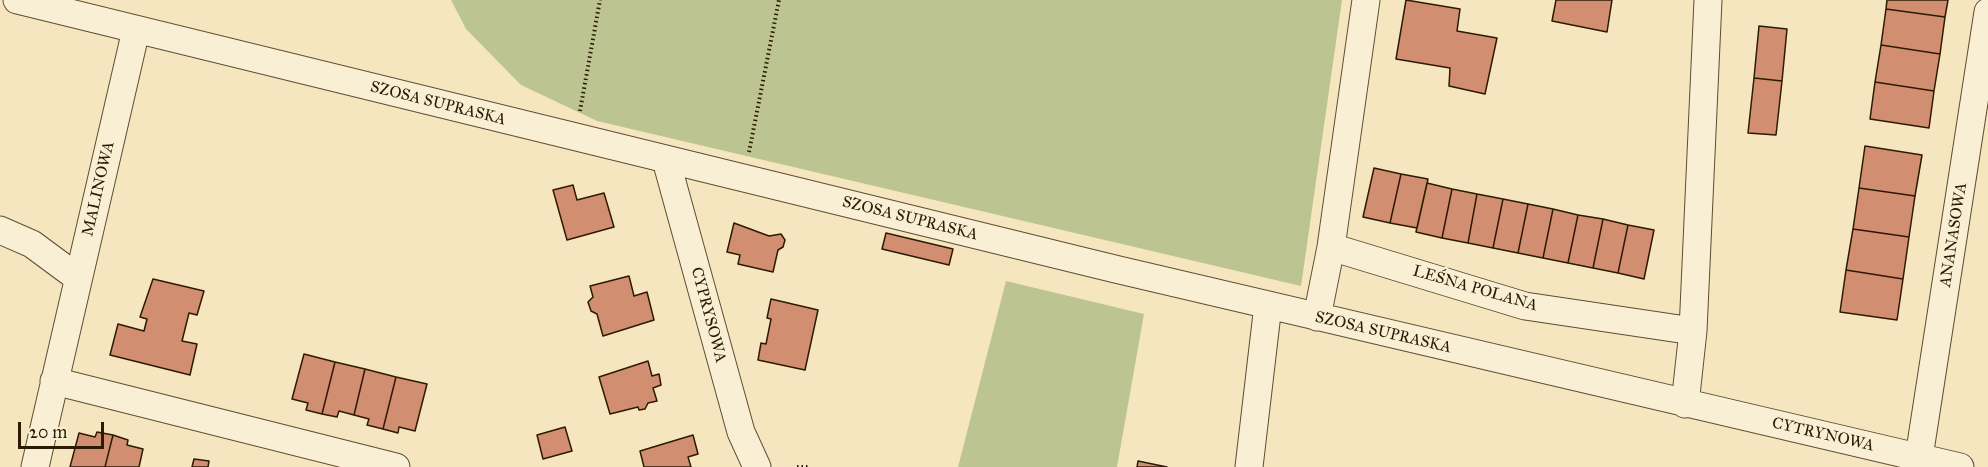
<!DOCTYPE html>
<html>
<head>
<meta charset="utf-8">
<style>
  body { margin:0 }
  #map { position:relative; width:1988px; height:467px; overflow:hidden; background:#f5e6bf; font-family:"IM FELL Great Primer",serif }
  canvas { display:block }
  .scale { position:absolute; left:18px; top:422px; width:86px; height:27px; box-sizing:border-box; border:3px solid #2d1a03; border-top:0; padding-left:8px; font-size:18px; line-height:21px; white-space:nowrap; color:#2d1a03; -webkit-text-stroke:4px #f8efd5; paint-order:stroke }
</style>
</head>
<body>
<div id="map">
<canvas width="1988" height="467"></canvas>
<div class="scale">20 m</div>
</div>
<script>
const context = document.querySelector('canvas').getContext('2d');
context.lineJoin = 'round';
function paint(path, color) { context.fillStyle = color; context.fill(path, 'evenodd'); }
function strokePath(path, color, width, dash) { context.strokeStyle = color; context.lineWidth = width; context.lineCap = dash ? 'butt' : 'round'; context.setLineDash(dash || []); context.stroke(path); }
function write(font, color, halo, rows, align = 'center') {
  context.font = font + ' "IM FELL Great Primer",serif'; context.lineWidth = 4.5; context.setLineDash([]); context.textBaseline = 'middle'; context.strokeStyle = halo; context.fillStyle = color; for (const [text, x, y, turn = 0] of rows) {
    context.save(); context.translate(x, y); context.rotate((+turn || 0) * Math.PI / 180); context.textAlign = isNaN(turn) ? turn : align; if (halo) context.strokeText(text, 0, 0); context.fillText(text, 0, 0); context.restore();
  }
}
paint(new Path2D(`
  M451,0H1342L1301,286L597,121L521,85L466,29Z
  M1006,281L1144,314L1117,467H958Z`), '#bcc592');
const building = new Path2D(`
  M1406,0L1460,9L1457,31L1497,38L1485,94L1449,86L1450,68L1396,59Z
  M1556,0H1612L1607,32L1552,21Z
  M1887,0H1948L1945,17L1886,9Z
  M1886,9L1945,17L1940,54L1881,45Z
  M1759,26L1787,29L1782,81L1754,78Z
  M1881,45L1940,54L1934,91L1875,82Z
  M1754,78L1782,81L1776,135L1748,133Z
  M1875,82L1934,91L1929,128L1870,119Z
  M1865,146L1922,155L1915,196L1859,188Z
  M1374,168L1401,174L1390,223L1363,217Z
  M1401,174L1428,179L1417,228L1390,223Z
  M1427,183L1452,189L1442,238L1416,232Z
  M573,185L577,200L604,193L614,227L567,240L553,190Z
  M1859,188L1915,196L1909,237L1853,229Z
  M1452,189L1477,194L1468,243L1442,238Z
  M1477,194L1503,199L1493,248L1468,243Z
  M1503,199L1528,204L1518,253L1493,248Z
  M1528,204L1553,209L1543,258L1518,253Z
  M1553,209L1578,215L1568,263L1543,258Z
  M1578,215L1603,219L1593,268L1568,263Z
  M1603,219L1628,225L1618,273L1593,268Z
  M734,223L769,236L781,234L785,240L783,247L778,250L773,272L738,264L740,255L727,252Z
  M1628,225L1654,230L1644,279L1618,273Z
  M1853,229L1909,237L1903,279L1846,270Z
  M886,233L953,249L949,265L882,249Z
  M1846,270L1903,279L1897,320L1840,312Z
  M629,276L634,296L647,292L654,320L603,336L597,314L591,311L588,302L593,297L590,286Z
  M153,279L204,291L197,315L189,313L182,341L197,344L190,375L110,355L118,324L144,331L147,319L140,317Z
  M771,299L818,310L805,370L758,360L761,343L766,344L771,319L767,318Z
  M304,354L335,362L322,414L306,410L308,403L292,399Z
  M648,361L652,376L659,374L661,385L653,388L657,401L648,403L645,409L639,410L638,407L610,414L599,377Z
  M335,362L365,369L354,415L339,411L337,417L322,414Z
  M365,369L396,377L383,429L367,425L369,419L354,415Z
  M396,377L427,384L415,431L399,427L398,433L383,429Z
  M565,427L572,451L543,459L537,435Z
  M97,432L113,435L105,467H70L79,433L95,437Z
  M113,435L128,440L127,445L143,449L139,467H105Z
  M693,435L698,454L688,457L691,467H644L640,451Z
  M194,459L209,461L208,467H192Z
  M1138,461L1167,467H1137Z`);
paint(building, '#d28e70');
strokePath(building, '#2d1a03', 1.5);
const minor = new Path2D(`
  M17,0L1115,269L1960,467
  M666,160L741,432L757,467
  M0,230L32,244L78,278
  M1331,247L1525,306L1693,331L1685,404
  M1317,317L1331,247L1366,0
  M1693,331L1708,0
  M54,381L396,467
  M1919,457L1988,12
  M35,467L136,30
  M1249,467L1268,305`);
strokePath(minor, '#5f4d32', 29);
strokePath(new Path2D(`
  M580,111L600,0
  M749,152L779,0
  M797,467H810`), '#2d1a03', 4, [1.5, 3]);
strokePath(minor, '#f8efd5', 27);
write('16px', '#2d1a03', '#f8efd5', [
  ["SZOSA SUPRASKA",438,104,14],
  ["MALINOWA",99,189,-77],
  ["SZOSA SUPRASKA",910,219,14],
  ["ANANASOWA",1954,235,-81],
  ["LEŚNA POLANA",1475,289,16],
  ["CYPRYSOWA",708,315,75],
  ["SZOSA SUPRASKA",1383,333,13],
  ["CYTRYNOWA",1823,435,13]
]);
</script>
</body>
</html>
